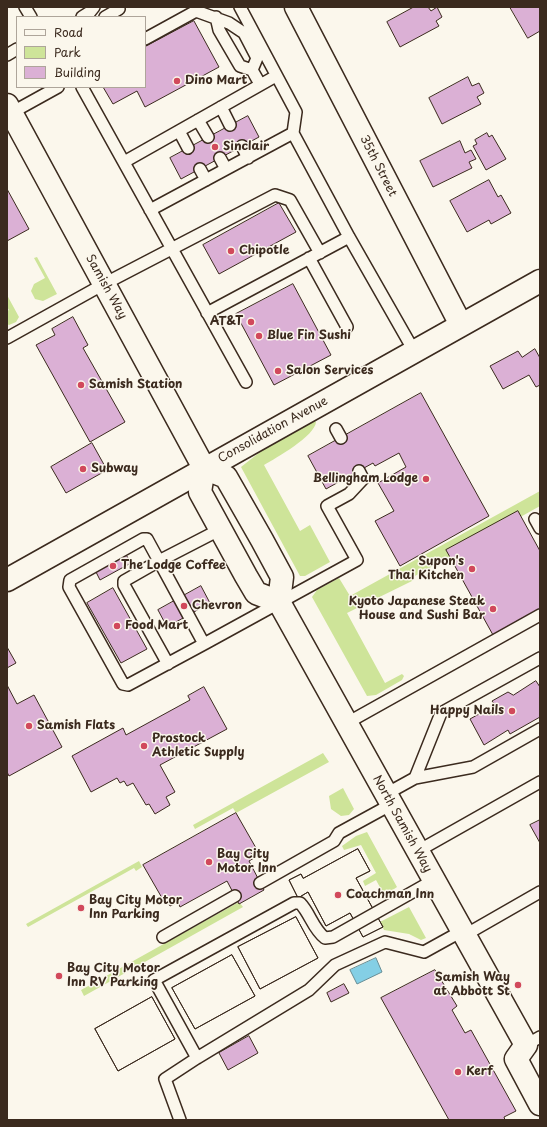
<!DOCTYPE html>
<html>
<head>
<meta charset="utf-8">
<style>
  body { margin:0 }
  #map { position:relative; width:547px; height:1127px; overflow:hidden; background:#fbf7ec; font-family:"Playpen Sans",sans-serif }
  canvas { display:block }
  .frame { position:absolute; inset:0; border:8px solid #3b2a1e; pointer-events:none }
  .legend { position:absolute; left:16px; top:16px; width:130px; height:72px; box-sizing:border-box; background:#fbf7ec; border:1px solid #aea59a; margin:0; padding:5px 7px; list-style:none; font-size:12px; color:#3b2a1e }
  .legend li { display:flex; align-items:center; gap:8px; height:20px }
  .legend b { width:20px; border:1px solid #aea59a }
</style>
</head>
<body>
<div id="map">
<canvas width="547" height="1127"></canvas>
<div class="frame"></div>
<ul class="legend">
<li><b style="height:5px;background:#fbf7ec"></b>Road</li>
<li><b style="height:11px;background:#cee499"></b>Park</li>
<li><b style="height:11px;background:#dbb0d5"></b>Building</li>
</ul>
</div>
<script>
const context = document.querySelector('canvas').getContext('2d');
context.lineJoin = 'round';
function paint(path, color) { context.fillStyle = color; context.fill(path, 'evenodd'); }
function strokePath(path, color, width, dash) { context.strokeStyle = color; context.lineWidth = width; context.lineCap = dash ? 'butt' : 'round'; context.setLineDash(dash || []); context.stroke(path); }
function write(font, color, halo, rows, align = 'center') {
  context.font = font + ' "Playpen Sans",sans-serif'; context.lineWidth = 3; context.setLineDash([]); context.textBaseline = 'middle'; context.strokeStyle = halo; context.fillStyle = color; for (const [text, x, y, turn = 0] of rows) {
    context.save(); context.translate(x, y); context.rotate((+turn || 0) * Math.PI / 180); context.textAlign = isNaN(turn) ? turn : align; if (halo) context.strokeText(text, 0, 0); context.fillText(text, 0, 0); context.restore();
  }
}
paint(new Path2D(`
  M37,257L57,294L43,301L35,299L31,291L34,284L45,278L34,258Z
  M7,295L19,317L16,322L9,325L7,324V311L9,310L7,307Z
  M313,419L316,422C315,436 276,458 264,465L300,531L310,525L330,562L305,576H300L241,467L269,445Z
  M540,491V506L415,576L412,581L347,613L385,683L402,674L404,676L402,680L376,695L367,696L312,597L317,590L339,578L350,596Z
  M323,753L329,762L236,813L233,808L195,829L193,825Z
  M343,788L354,809L349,815L341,816L331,809L329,796Z
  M367,832L397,887L388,893L382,891L376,880L365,886L363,881L376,873L361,845L344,850L342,846L356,836Z
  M139,861L142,867L136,871L134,868L28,927L26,924Z
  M239,902L243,907L84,996L81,990Z
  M409,907L426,938L421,940L409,934L384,930L380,922Z`), '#cee499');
const water = new Path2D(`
  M376,958L382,972L357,984L350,970Z`);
paint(water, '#84cfe5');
strokePath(water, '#678d95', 1);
const building = new Path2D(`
  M414,7H428L431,11L437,7L442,17L436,21L439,26L400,47L387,22Z
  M510,7H540V31L528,38Z
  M194,21L219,67L145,107L137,91L113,104L103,87H145V47Z
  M468,77L472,86L479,83L484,93L477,97L481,104L442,124L429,98Z
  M248,116L259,137L181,179L170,158Z
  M487,133L489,137L492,135L506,159L486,170L473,146L477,144L475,140Z
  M460,141L465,153L471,150L476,159L469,162L472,168L433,187L420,161Z
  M489,180L498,197L501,195L511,213L491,224L489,220L467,232L450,201Z
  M7,189L29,229L7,241Z
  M279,203L296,232L219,274L203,245Z
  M293,284L331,355L274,385L236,314Z
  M73,317L88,345L83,348L125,422L90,442L36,345L55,335L52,329Z
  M535,349L540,358V385L536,387L529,375L503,389L490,366L518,351L522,357Z
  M421,393L489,516L400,566L375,521L394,511L378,483L406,467L399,453L375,466L373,463L326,489L308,456Z
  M92,443L107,470L66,493L51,467Z
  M518,511L540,551V609L493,635L446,550Z
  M125,553L131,563L100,580L95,570Z
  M201,586L210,603L167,627L158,610Z
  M113,588L147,649L121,663L87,603Z
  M7,647L16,663L7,668Z
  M536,681L540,687V717L510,734L508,730L484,745L470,719L495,705L492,701L508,692L513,695Z
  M7,685L17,704L34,695L62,747L9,776L7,772Z
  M204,687L227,729L160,765L175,792L166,797L170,805L155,814L149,804L146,805L133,783L127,786L124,781L120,783L117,778L91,792L72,756L123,728L126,735L190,700L188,696Z
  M236,813L256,848L250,851L254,858L249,861L264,890L239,904L227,881L180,907L178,902L170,906L165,896L162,898L143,865Z
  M540,820V843L530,825Z
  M358,849L370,871L356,878L383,927L363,937L350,913L326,926L308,892L298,898L289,880L301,874L303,878Z
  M358,849L370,871L356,878L383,927L363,937L350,913L326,926L308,892L298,898L289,880L301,874L303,878Z
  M296,917L318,958L260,989L238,947Z
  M296,917L318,958L260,989L238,947Z
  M232,955L255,996L195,1029L172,988Z
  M232,955L255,996L195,1029L172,988Z
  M435,970L457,1006L452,1010L465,1033L471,1030L516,1111L504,1117L505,1120H449L381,998Z
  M344,984L349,993L331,1002L327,993Z
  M152,997L175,1039L118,1071L95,1029Z
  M152,997L175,1039L118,1071L95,1029Z
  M249,1036L258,1053L228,1070L219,1053Z`);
paint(building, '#dbb0d5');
strokePath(building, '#3b2a1e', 1);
const lane = new Path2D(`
  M25,7L31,17
  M82,17L90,12L94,7
  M105,17L119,9L118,7
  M216,17L219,30L240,66L252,70
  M145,39L196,11L229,23L244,33L257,58L252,70L260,84
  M7,55L17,49
  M82,87L246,382
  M221,107L230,125
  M11,113L58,87
  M198,120L208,137
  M179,131L188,148
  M293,133L349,237L414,351
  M242,146L248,158
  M220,158L226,169
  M124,162L276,76
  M200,169L206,180
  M150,210L293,133L296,112L240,7
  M309,258L347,327
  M207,313L349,237
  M7,338L104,284L275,195L290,200L320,253
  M336,429L341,438
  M535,519L540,528
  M221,529L159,561L204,644L357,560L327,506L349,494L363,479L359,471
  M168,664L124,585V581L159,561L147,539H143L70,580L69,587L123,684L128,685L204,644
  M347,723L540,615
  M415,778L441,713L540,658
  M386,794L415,778L473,767L540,729
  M418,851L540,782
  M434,880L333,937L325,938C313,929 310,913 300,903H294L154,980L197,1058L309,990L335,965L385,942L424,952L462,931
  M260,883L334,841L339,833L392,804
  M465,935L540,892
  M163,937L235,896
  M526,1045L540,1037
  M180,1120L165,1079L197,1058`);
const street = new Path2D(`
  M296,7L461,325
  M7,580L540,281`);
const secondary = new Path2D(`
  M7,105L204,468
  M204,468L226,477L262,540L282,577L279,602L526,1045
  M204,468L200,492L246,576L256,593L279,602
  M526,1045L516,1059L540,1104`);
strokePath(lane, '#3b2a1e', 14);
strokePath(street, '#3b2a1e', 25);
strokePath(secondary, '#3b2a1e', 25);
strokePath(lane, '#fbf7ec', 11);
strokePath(street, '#fbf7ec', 22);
strokePath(secondary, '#fbf7ec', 22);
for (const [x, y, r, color] of [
  [177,81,4,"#d1495b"],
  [215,147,4,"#d1495b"],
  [231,251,4,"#d1495b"],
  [251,322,4,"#d1495b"],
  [259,336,4,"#d1495b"],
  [278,371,4,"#d1495b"],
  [81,385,4,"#d1495b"],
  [83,469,4,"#d1495b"],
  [426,479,4,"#d1495b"],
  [113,566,4,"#d1495b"],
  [472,569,4,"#d1495b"],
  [184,606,4,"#d1495b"],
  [493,609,4,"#d1495b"],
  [117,626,4,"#d1495b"],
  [512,711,4,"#d1495b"],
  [29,726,4,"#d1495b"],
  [144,746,4,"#d1495b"],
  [209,862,4,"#d1495b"],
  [338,895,4,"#d1495b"],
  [81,908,4,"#d1495b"],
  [59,976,4,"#d1495b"],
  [518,985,4,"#d1495b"],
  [458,1072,4,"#d1495b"]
]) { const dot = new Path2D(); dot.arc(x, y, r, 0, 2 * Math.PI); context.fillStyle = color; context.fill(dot); strokePath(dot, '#fbf7ec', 1.5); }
write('bold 12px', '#3b2a1e', '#fbf7ec', [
  ["Dino Mart",185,81],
  ["Sinclair",223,147],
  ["Chipotle",239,251],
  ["AT&T",243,322,"right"],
  ["Blue Fin Sushi",267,336],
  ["Salon Services",286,371],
  ["Samish Station",89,385],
  ["Subway",91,469],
  ["Bellingham Lodge",418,479,"right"],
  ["Supon's",464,562,"right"],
  ["Thai Kitchen",464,576,"right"],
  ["The Lodge Coffee",121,566],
  ["Kyoto Japanese Steak",485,602,"right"],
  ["House and Sushi Bar",485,616,"right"],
  ["Chevron",192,606],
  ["Food Mart",125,626],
  ["Happy Nails",504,711,"right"],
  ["Samish Flats",37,726],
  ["Prostock",152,739],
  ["Athletic Supply",152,753],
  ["Bay City",217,855],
  ["Motor Inn",217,869],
  ["Coachman Inn",346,895],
  ["Bay City Motor",89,901],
  ["Inn Parking",89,915],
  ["Bay City Motor",67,969],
  ["Inn RV Parking",67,983],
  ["Samish Way",510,978,"right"],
  ["at Abbott St",510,992,"right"],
  ["Kerf",466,1072]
], 'left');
write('12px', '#3b2a1e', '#fbf7ec', [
  ["35th Street",378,166,63],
  ["Samish Way",106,287,61],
  ["Consolidation Avenue",273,430,-29],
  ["North Samish Way",402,824,61]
]);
</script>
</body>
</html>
